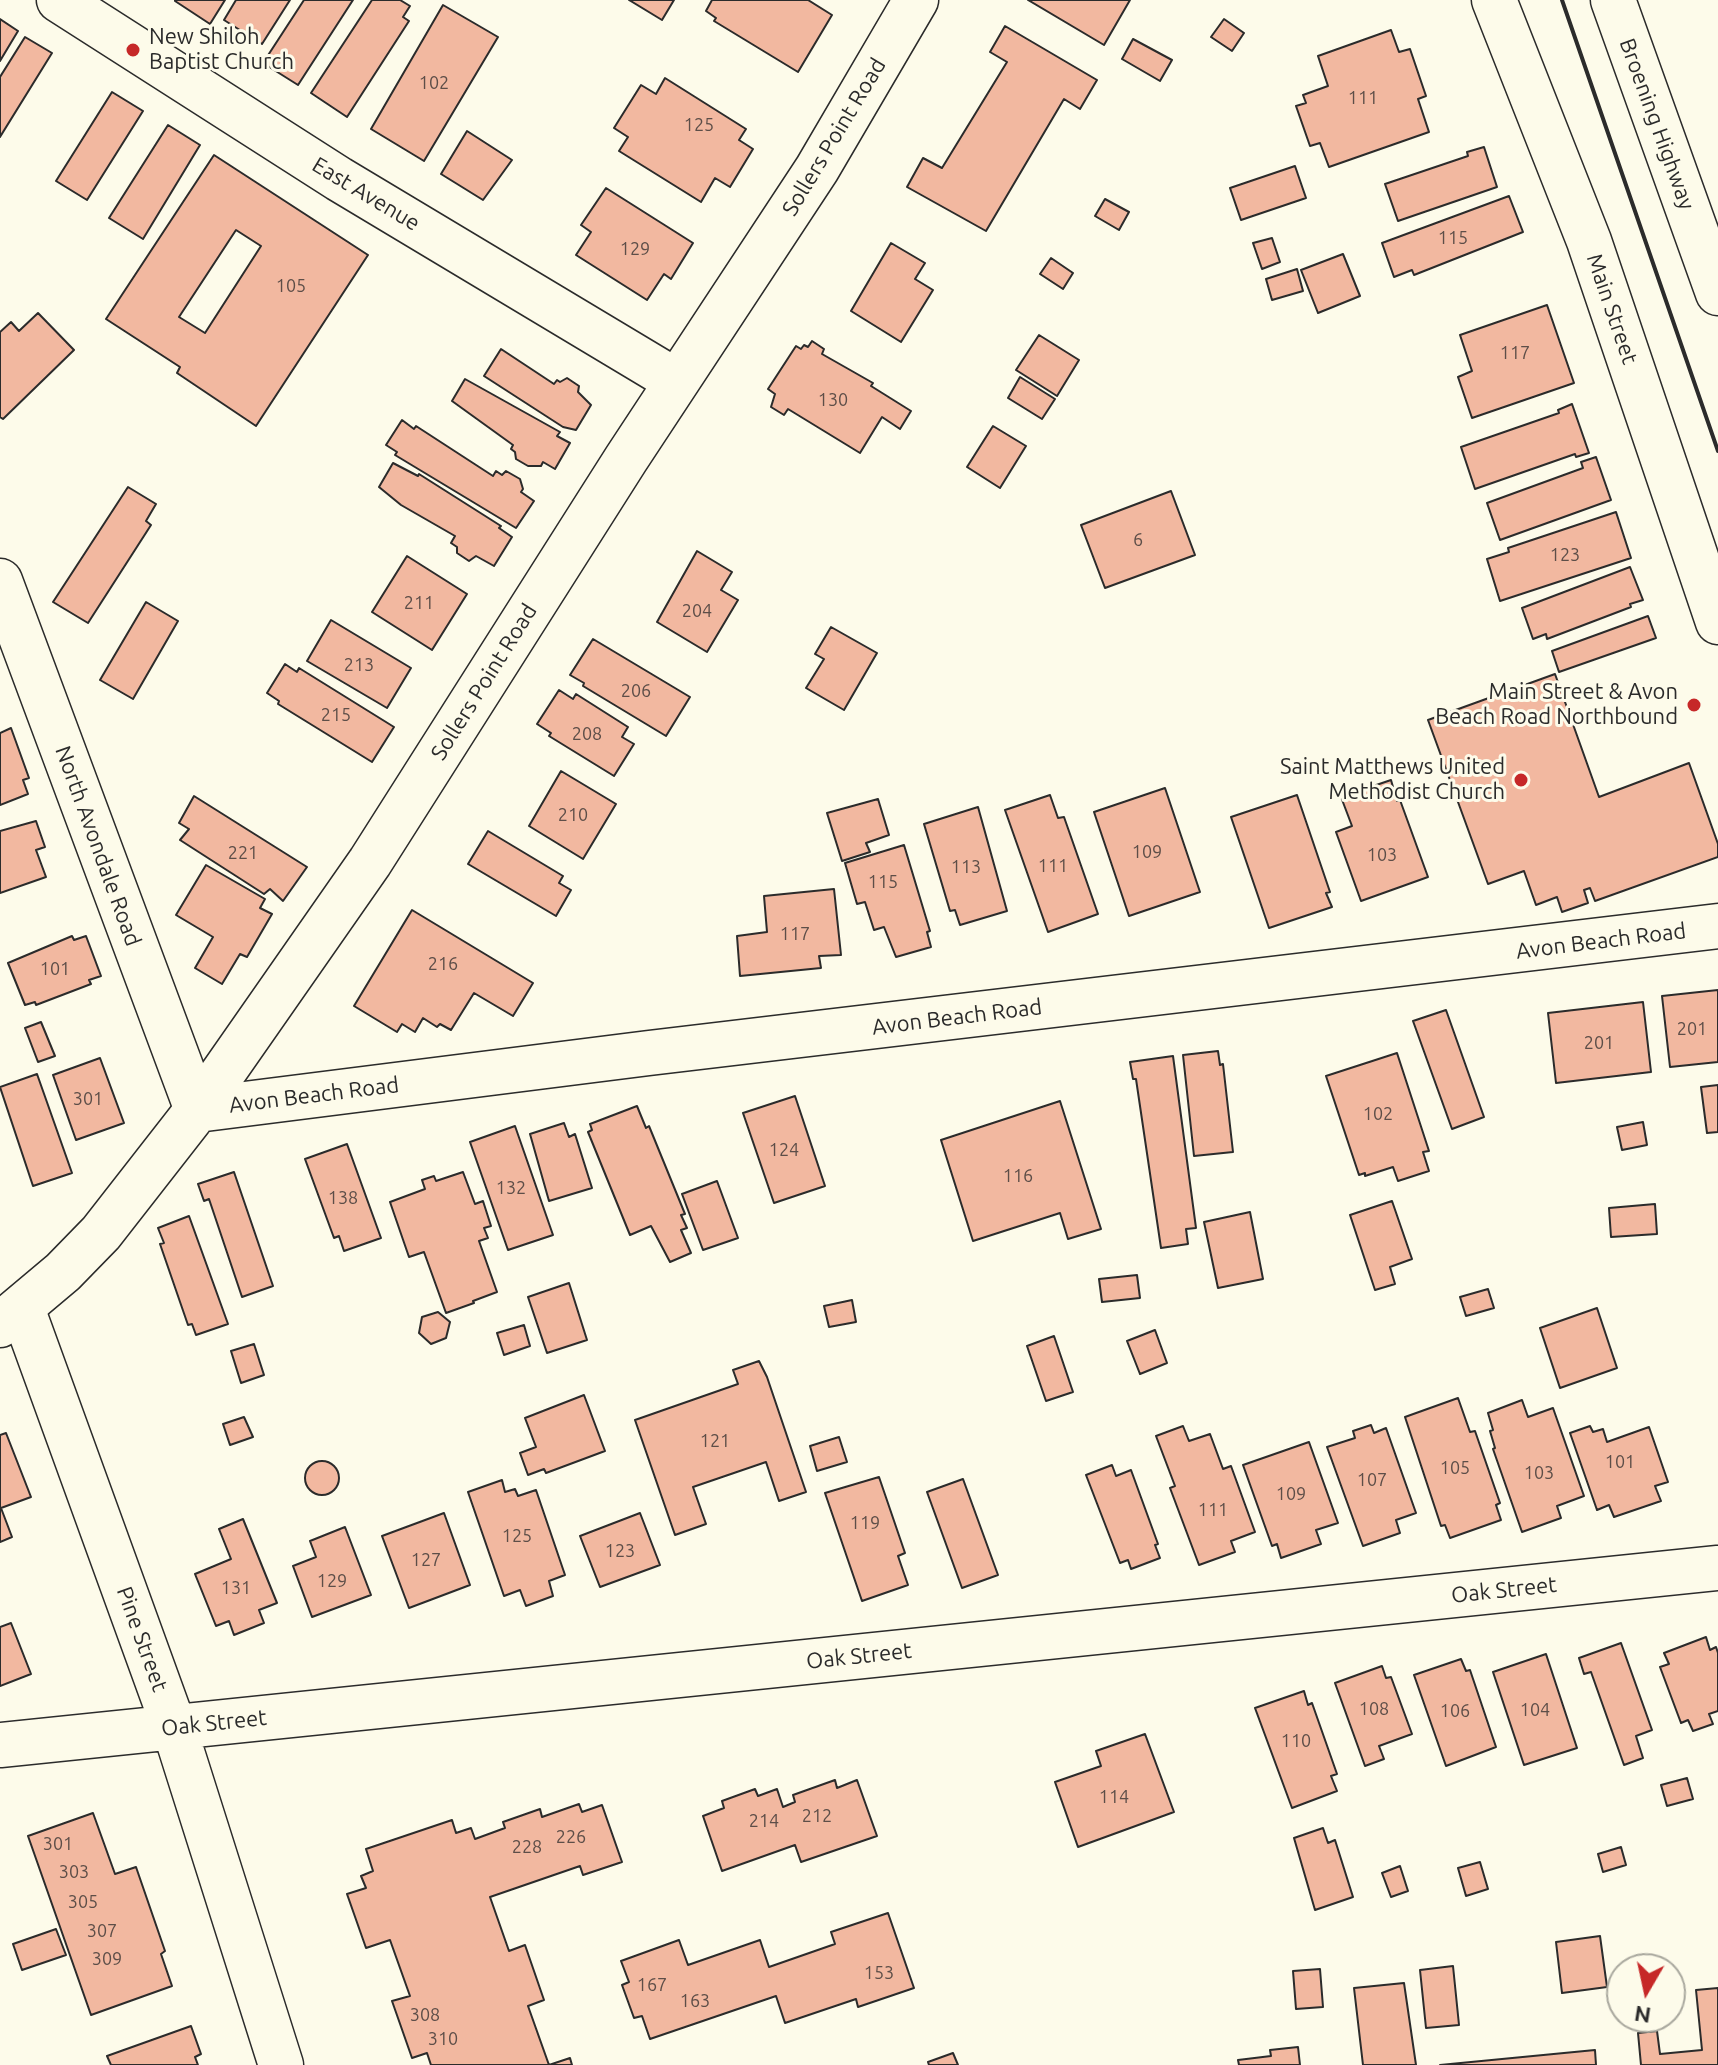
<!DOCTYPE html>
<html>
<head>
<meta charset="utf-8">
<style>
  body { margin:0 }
  #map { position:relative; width:1718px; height:2065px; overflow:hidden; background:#fdfbea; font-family:Ubuntu,sans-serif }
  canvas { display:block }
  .north { position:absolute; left:1606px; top:1953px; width:80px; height:80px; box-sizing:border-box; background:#fdfbea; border:2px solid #a9a89e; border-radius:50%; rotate:189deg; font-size:22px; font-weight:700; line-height:32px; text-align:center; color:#2b2b2b }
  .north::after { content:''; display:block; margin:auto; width:28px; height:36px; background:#c62828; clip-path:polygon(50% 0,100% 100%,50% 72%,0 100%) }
</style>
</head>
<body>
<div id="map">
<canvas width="1718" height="2065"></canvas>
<div class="north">N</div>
</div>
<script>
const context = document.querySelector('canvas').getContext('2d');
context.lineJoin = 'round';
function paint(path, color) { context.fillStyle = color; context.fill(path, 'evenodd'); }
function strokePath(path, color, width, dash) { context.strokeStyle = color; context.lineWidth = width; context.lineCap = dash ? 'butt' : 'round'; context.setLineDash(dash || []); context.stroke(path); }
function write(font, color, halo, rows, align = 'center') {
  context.font = font + ' Ubuntu,sans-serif'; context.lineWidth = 6; context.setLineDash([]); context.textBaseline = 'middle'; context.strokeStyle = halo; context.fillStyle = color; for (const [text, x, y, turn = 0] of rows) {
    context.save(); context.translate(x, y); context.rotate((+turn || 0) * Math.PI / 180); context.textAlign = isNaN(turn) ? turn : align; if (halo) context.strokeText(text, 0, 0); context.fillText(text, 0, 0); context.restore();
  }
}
const building = new Path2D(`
  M175,0H225L210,24L175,1Z
  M236,0H290L262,44L224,20Z
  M304,0H353L298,85L263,63Z
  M372,0H400L410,6L403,17L409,21L347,117L311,93Z
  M629,0H674L662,20Z
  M712,0H808L832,15L798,72L714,21L716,18L706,11Z
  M1028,0H1130L1104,45Z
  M443,5L498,37L424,161L371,129Z
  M0,19L18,31L0,61Z
  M1224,19L1244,33L1232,51L1211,37Z
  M1005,26L1097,80L1080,109L1064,99L986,231L907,187L923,158L942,168L1007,62L990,52Z
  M1391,30L1399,52L1410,49L1426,96L1418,99L1429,132L1329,167L1320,143L1310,146L1296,106L1306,103L1303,95L1328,86L1318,56Z
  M25,37L52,53L0,137V77Z
  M1133,39L1172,60L1160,81L1122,59Z
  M665,78L746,129L739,140L753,149L730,187L715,178L701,202L619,151L628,137L614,128L641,85L656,94Z
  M112,92L143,111L87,200L56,181Z
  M168,125L200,145L143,239L109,218Z
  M467,131L512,160L483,200L441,174Z
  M1484,147L1497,187L1398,221L1385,184L1468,156L1467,152Z
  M214,155L368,255L256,426L177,373L180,367L106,319ZM236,230L261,246L205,333L179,317Z
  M1295,166L1306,198L1241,220L1230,188Z
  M606,188L693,243L671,279L664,274L647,300L576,255L591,232L581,225Z
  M1509,196L1523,232L1414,275L1412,270L1394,277L1382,243Z
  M1105,199L1129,212L1119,230L1095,216Z
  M1272,238L1280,262L1262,269L1253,243Z
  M891,243L925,263L915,279L933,290L901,342L851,311Z
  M1343,254L1360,296L1318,313L1301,270Z
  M1051,258L1073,273L1063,289L1040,274Z
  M1297,269L1303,291L1272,300L1266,279Z
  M1547,305L1574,383L1472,418L1458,377L1472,371L1460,335Z
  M38,313L74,350L3,419L0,417V332L11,322L19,331Z
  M1039,335L1079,360L1057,396L1016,370Z
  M812,341L824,349L822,354L873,383L871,386L911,411L900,429L882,417L860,453L788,409L784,415L771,407L775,394L768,389L796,346L801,349L804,345L808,347Z
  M501,349L554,384L557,380L560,382L567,378L579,386L578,392L591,405L576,430L563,427L484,376Z
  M1020,377L1055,399L1042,419L1008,398Z
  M465,379L560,432L557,436L570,443L555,469L543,462L541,466H528L516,459L515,452L511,449L513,445L452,401Z
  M1572,404L1589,453L1576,457L1575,454L1475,489L1461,447L1559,413L1558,410Z
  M402,420L414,429L416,426L493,476L496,471L502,475L506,471L520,479L523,489L521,492L534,501L516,528L395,455L397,452L386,445Z
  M993,426L1026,446L1000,488L967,467Z
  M1596,457L1611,500L1500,540L1487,503L1583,468L1581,462Z
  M393,463L418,476L419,474L501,526L499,528L512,537L494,566L476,556L469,561L457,553V547L451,543L455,536L401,505L379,487Z
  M128,487L156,504L146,521L151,525L88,623L53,602Z
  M1171,491L1195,555L1105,588L1081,525Z
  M1616,512L1631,558L1500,601L1487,559L1509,552L1508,548Z
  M697,551L732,572L721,590L738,600L707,652L657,622Z
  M407,556L467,594L432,650L372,612Z
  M1630,567L1643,600L1630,604L1631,607L1547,639L1546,634L1533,639L1522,608Z
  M146,602L178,621L133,699L100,680Z
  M1648,616L1656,638L1559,672L1552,651Z
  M331,620L411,668L387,708L307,661Z
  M831,627L877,653L844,710L806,688L824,659L815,654Z
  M593,639L690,697L666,736L583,686L584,683L570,675Z
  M285,664L297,672L299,668L394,727L372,762L278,704L279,701L267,693Z
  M1555,674L1599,797L1689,763L1718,844V857L1595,901L1590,888L1584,890L1588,903L1562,912L1557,897L1536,905L1524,871L1488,884L1428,720Z
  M559,690L573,699L576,694L628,727L622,737L634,744L614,776L549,736L551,733L537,724Z
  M11,728L29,778L23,780L28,794L0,805V733Z
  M561,771L616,804L583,859L529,826Z
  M1391,780L1397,801L1400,800L1428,877L1361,901L1336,832L1352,826L1341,797Z
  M1165,788L1200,892L1129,916L1094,812Z
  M1050,795L1058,818L1064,817L1098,914L1048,932L1005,810Z
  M1297,795L1330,892L1326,893L1332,907L1269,928L1231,817Z
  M194,796L307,867L283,901L270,889L264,894L180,840L189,829L179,823Z
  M878,799L889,835L866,843L870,852L842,861L827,813Z
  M978,807L1007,911L960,925L955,910L950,911L924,824Z
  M36,821L45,847L36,850L46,877L0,893V831Z
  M488,831L563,876L559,883L571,890L556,916L468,864Z
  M904,845L930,931L927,932L931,947L896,957L884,927L874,930L865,902L857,904L845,863Z
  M206,865L265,899L260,908L272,914L247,957L240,954L222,984L195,968L213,937L176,915Z
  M834,889L841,955L819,956L821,968L740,976L737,936L767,932L764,896Z
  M412,910L533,983L513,1016L474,993L451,1030L440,1024L437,1027L423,1018L415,1032L402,1024L397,1032L354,1006Z
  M72,936L74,940L86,936L101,976L89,980L91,984L36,1005L35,1002L25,1005L8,963Z
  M1718,990V1062L1670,1067L1662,996Z
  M1643,1002L1651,1072L1556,1083L1548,1013Z
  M1446,1010L1484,1117L1452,1129L1413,1021Z
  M41,1022L55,1056L38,1062L25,1028Z
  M1218,1051L1220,1065L1223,1064L1233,1152L1194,1156L1183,1055Z
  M1397,1053L1429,1151L1423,1152L1429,1171L1398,1181L1393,1167L1365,1176V1173L1359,1175L1326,1076Z
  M1173,1056L1196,1228L1186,1229L1188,1244L1161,1248L1136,1079H1133L1130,1062Z
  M100,1058L124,1123L76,1140L53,1075Z
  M37,1074L72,1173L33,1186L0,1087Z
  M1718,1085V1132L1707,1133L1701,1087Z
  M795,1096L825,1186L774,1203L743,1113Z
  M1060,1101L1101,1229L1068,1239L1060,1213L973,1241L941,1140Z
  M637,1106L646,1128L649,1126L685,1214L681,1215L687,1228L681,1230L691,1253L670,1262L651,1226L630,1235L588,1132L592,1130L590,1124Z
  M1643,1122L1647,1145L1622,1150L1617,1127Z
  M564,1123L569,1137L575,1134L592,1188L549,1201L530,1134Z
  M515,1126L553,1235L508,1250L470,1142Z
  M347,1144L381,1238L344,1251L339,1236L334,1238L305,1159Z
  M234,1172L273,1286L242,1297L209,1199L204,1201L198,1184Z
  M463,1172L475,1204L483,1201L491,1226L484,1228L488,1238L479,1241L497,1292L473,1301L474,1303L446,1313L424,1252L409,1257L390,1202L425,1189L422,1180L434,1176L436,1181Z
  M717,1181L738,1238L703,1250L682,1194Z
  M1392,1201L1412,1259L1390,1267L1395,1284L1375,1290L1350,1215Z
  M1655,1204L1657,1234L1611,1237L1609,1208Z
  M1250,1212L1263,1279L1218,1288L1204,1222Z
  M189,1216L228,1324L196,1335L192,1324L188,1325L160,1244L164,1243L158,1228Z
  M1137,1275L1140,1298L1102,1302L1099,1279Z
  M569,1283L587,1340L547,1353L528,1297Z
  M1488,1289L1494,1308L1466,1316L1460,1297Z
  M852,1300L856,1322L829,1327L824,1306Z
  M1597,1308L1617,1368L1560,1388L1540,1328Z
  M438,1312L450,1322L446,1338L431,1344L419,1333L422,1317Z
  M524,1325L530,1346L504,1355L497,1333Z
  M1155,1330L1167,1363L1140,1374L1127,1341Z
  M1054,1336L1073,1392L1046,1401L1027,1346Z
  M254,1344L264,1375L241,1383L231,1351Z
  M759,1361L767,1377L806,1492L779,1501L766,1462L693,1487L706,1524L675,1535L635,1420L738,1384L733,1370Z
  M584,1395L605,1451L546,1473L544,1469L528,1475L520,1453L536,1447L525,1418Z
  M1458,1398L1470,1432L1475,1431L1500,1503L1496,1505L1501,1520L1450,1538L1445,1525L1441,1526L1405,1417Z
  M1522,1400L1528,1417L1553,1408L1584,1496L1557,1506L1561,1518L1522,1532L1493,1449L1495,1448L1490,1431L1493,1430L1488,1413Z
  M244,1417L253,1437L230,1445L223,1424Z
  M1371,1425L1374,1433L1386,1428L1416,1513L1396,1520L1400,1533L1363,1546L1327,1447L1355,1438L1353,1431Z
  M1183,1426L1189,1441L1210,1434L1223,1469L1231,1466L1255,1532L1231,1541L1235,1552L1199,1565L1170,1488L1175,1486L1156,1436Z
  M1590,1426L1593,1432L1603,1429L1607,1442L1649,1427L1668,1482L1655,1486L1661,1501L1614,1517L1609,1505L1597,1510L1570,1433Z
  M6,1433L31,1497L1,1508L12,1537L0,1542V1435Z
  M839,1437L847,1462L817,1471L810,1446Z
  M1309,1442L1338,1523L1316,1530L1321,1544L1281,1558L1277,1544L1272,1546L1243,1465Z
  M305 1478a17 17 0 1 1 34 0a17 17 0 1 1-34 0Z
  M1112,1465L1116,1476L1131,1470L1158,1544L1155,1545L1160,1558L1131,1569L1128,1560L1120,1563L1086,1475Z
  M879,1477L905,1553L898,1556L908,1585L862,1601L825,1493Z
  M963,1479L998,1575L962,1588L927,1492Z
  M502,1480L505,1492L515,1489L518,1496L536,1490L565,1575L549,1581L553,1596L526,1606L520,1590L504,1596L468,1492Z
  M444,1513L470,1585L409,1608L382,1536Z
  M640,1513L660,1565L600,1587L580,1536Z
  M243,1519L277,1603L259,1610L264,1623L234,1635L229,1621L216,1626L195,1574L231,1559L219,1529Z
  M345,1527L371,1595L312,1617L293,1566L316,1557L310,1541Z
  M11,1623L31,1674L0,1686V1627Z
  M1706,1637L1710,1650L1716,1647L1718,1653V1711L1709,1714L1713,1724L1693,1731L1688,1720L1681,1723L1660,1667L1669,1664L1664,1653Z
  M1621,1643L1652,1730L1636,1736L1643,1758L1624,1765L1591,1672L1584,1674L1579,1658Z
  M1546,1654L1577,1748L1524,1765L1493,1672Z
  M1461,1659L1466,1671L1470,1670L1496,1747L1446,1766L1414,1675Z
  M1382,1666L1386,1678L1391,1677L1412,1734L1379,1746L1384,1759L1365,1766L1335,1683Z
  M1304,1691L1308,1705L1312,1703L1337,1774L1331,1776L1337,1791L1292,1808L1255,1708Z
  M1145,1734L1174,1812L1078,1847L1055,1782L1101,1766L1096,1751Z
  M1687,1778L1693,1799L1667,1806L1661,1785Z
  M835,1780L837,1788L857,1780L877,1836L801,1862L795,1845L722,1871L703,1816L724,1808L722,1801L755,1789L758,1796L777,1789L783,1807L795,1802L793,1795Z
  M579,1804L582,1812L602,1805L622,1862L583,1875L580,1866L490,1897L509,1951L525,1945L544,2000L528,2006L549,2065L570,2058L572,2065H431L427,2053L412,2058L392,2001L410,1996L390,1940L366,1948L347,1894L366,1888L361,1876L373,1871L366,1849L452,1820L456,1833L471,1828L475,1839L505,1828L503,1822L540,1809L542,1817Z
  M93,1813L115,1874L136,1867L165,1951L161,1954L172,1986L91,2015L28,1836Z
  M1323,1828L1328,1843L1335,1840L1353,1897L1315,1910L1294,1838Z
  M1621,1847L1626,1865L1603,1872L1598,1854Z
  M1480,1862L1488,1889L1466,1896L1458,1868Z
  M1400,1866L1408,1891L1391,1897L1382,1873Z
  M888,1913L914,1988L858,2007L856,1999L785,2023L776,1996L650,2039L642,2016L634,2018L622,1985L629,1982L621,1961L679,1940L688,1965L760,1940L769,1967L835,1944L831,1932Z
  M56,1929L66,1955L22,1970L13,1944Z
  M1600,1936L1607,1987L1562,1993L1556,1942Z
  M1453,1966L1459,2025L1426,2028L1420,1970Z
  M1320,1969L1323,2007L1296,2009L1293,1971Z
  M1404,1983L1416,2065H1363L1354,1988Z
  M1718,1988V2065H1641L1638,2033L1657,2031L1660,2054L1702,2050L1696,1990Z
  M191,2026L201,2054L195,2057L198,2065H111L107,2056Z
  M1298,2047L1300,2065H1239L1238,2060L1271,2056L1270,2050Z
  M1595,2050L1596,2065H1440Z
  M953,2053L958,2065H929L928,2062Z`);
paint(building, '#f2b8a0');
strokePath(building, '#2b2b2b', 2);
const street = new Path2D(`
  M59,0L339,179L676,381
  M0,581L197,1110
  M197,1110L370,862L626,459L817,169L916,0
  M22,1308L174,1727L281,2065
  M0,1745L1718,1568`);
const secondary = new Path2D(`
  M1494,0L1589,241L1718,622
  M0,1325L63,1272L101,1233L197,1110L649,1053L1718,926`);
const primary = new Path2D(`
  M1613,0L1718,293`);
strokePath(street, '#2b2b2b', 47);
strokePath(secondary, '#2b2b2b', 47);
strokePath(primary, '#2b2b2b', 47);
strokePath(street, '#fdfbea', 44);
strokePath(secondary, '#fdfbea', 44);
strokePath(primary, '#fdfbea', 44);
strokePath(new Path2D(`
  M1562,0L1718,451`), '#2b2b2b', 4);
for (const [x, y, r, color] of [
  [133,50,8,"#c62828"],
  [1694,705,8,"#c62828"],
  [1521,780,8,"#c62828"]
]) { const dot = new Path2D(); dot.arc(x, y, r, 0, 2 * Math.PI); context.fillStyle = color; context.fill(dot); strokePath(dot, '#fdfbea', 3); }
write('18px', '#5d4e48', null, [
  ["102",434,83],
  ["111",1363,98],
  ["125",699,125],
  ["115",1453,238],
  ["129",635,249],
  ["105",291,286],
  ["117",1515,353],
  ["130",833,400],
  ["6",1138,540],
  ["123",1565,555],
  ["211",419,603],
  ["204",697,611],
  ["213",359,665],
  ["206",636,691],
  ["215",336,715],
  ["208",587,734],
  ["210",573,815],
  ["109",1147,852],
  ["221",243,853],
  ["103",1382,855],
  ["111",1053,866],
  ["113",966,867],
  ["115",883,882],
  ["117",795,934],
  ["216",443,964],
  ["101",55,969],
  ["201",1692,1029],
  ["201",1599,1043],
  ["301",88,1099],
  ["102",1378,1114],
  ["124",784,1150],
  ["116",1018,1176],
  ["132",511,1188],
  ["138",343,1198],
  ["121",715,1441],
  ["101",1620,1462],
  ["105",1455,1468],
  ["103",1539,1473],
  ["107",1372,1480],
  ["109",1291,1494],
  ["111",1213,1510],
  ["119",865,1523],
  ["125",517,1536],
  ["123",620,1551],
  ["127",426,1560],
  ["129",332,1581],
  ["131",236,1588],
  ["108",1374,1709],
  ["104",1535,1710],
  ["106",1455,1711],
  ["110",1296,1741],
  ["114",1114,1797],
  ["212",817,1816],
  ["214",764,1821],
  ["226",571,1837],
  ["301",58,1844],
  ["228",527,1847],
  ["303",74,1872],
  ["305",83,1902],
  ["307",102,1931],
  ["309",107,1959],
  ["153",879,1973],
  ["167",652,1985],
  ["163",695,2001],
  ["308",425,2015],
  ["310",443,2039]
]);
write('22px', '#2b2b2b', '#fdfbea', [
  ["New Shiloh",149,37,"left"],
  ["Baptist Church",149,62,"left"],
  ["Main Street & Avon",1678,692],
  ["Beach Road Northbound",1678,717],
  ["Saint Matthews United",1505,767],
  ["Methodist Church",1505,792]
], 'right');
write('22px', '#2b2b2b', '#fdfbea', [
  ["Broening Highway",1657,124,70],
  ["Sollers Point Road",834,137,-59],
  ["East Avenue",366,194,31],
  ["Main Street",1612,309,71],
  ["Sollers Point Road",484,682,-58],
  ["North Avondale Road",98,846,70],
  ["Avon Beach Road",1601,941,-7],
  ["Avon Beach Road",957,1017,-7],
  ["Avon Beach Road",314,1095,-7],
  ["Oak Street",1504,1590,-6],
  ["Pine Street",142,1639,70],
  ["Oak Street",859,1656,-6],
  ["Oak Street",214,1723,-6]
]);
</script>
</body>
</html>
